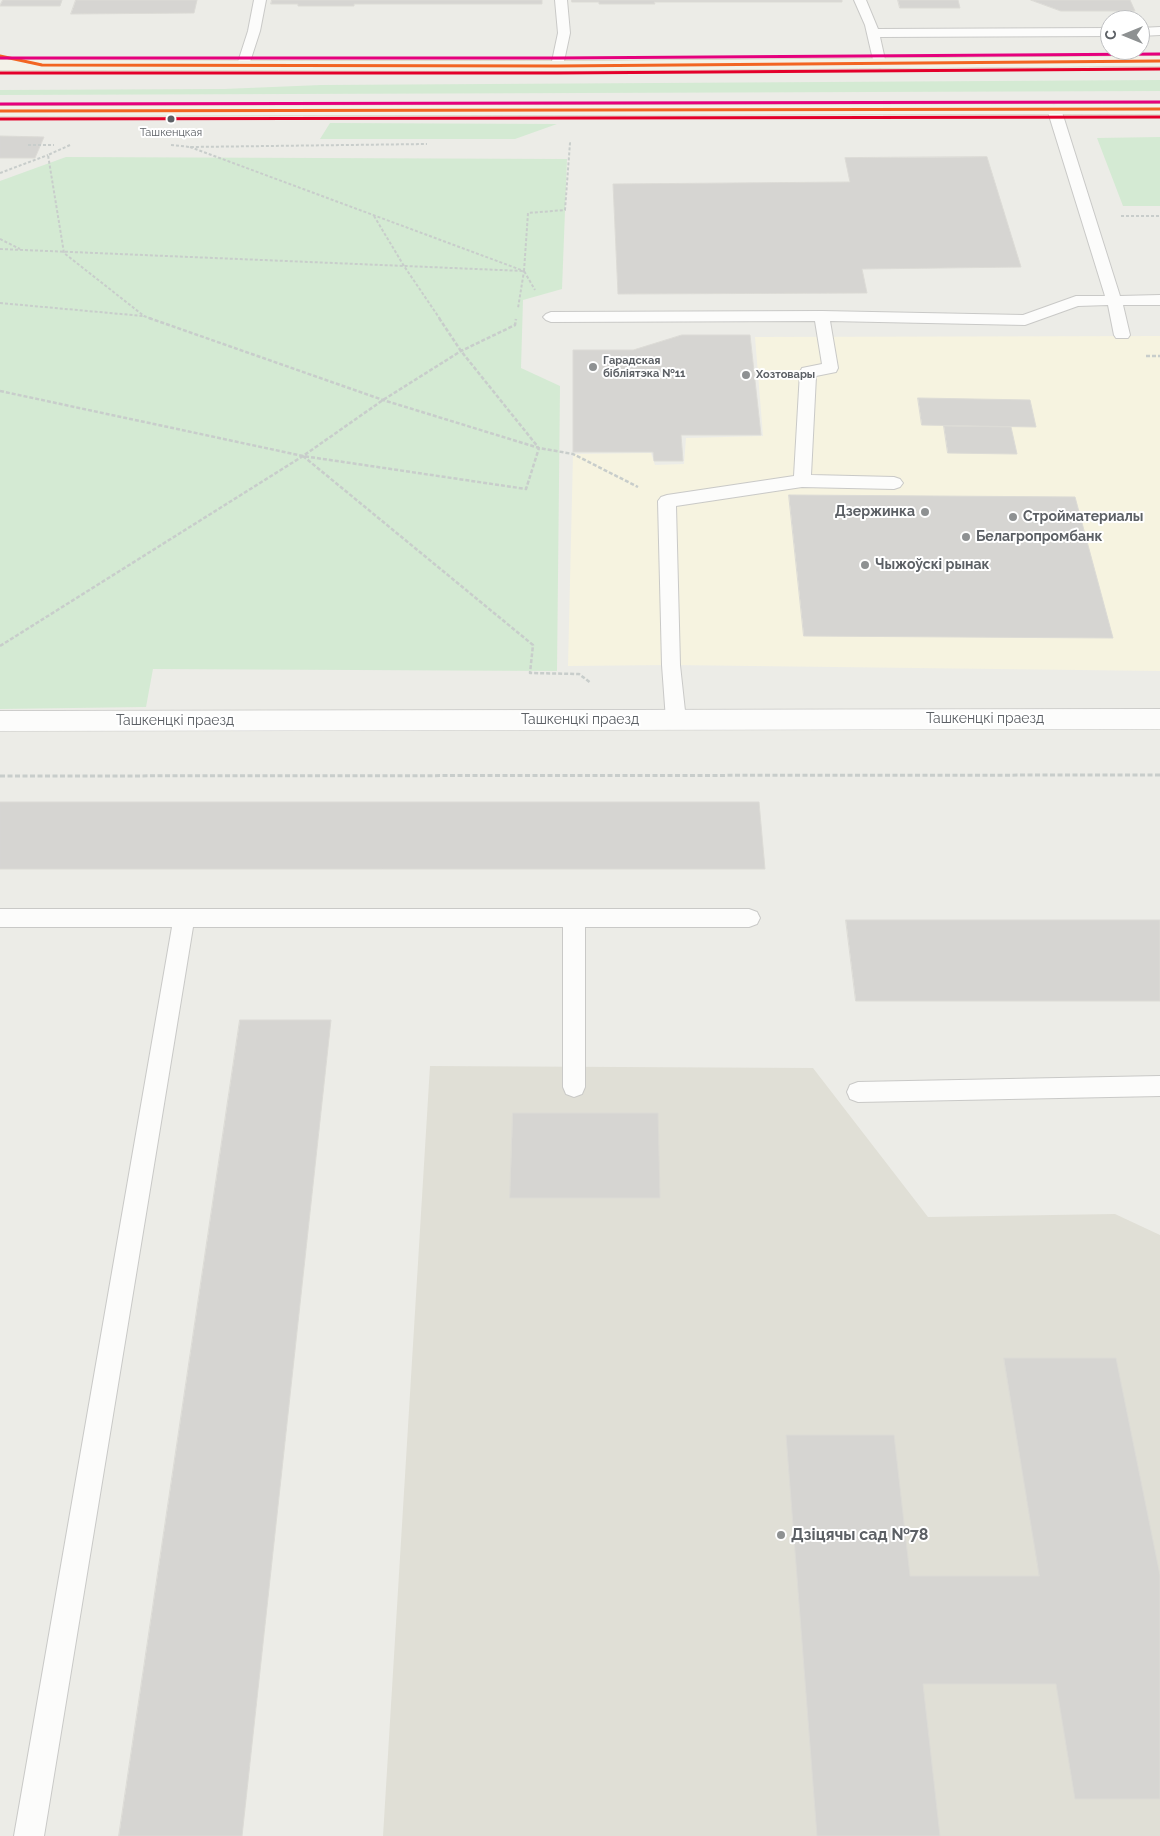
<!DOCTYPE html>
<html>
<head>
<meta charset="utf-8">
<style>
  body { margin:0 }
  #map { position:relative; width:1160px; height:1836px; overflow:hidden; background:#ecece7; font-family:Raleway,sans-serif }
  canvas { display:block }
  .north { position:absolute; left:1100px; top:10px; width:50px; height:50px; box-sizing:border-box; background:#fff; border:1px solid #bebfc1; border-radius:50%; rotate:270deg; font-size:14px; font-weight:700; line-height:20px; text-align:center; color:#5c6065 }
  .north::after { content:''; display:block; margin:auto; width:18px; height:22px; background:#8e9192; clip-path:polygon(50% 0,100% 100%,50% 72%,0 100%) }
</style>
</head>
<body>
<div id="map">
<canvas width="1160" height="1836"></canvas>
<div class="north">С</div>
</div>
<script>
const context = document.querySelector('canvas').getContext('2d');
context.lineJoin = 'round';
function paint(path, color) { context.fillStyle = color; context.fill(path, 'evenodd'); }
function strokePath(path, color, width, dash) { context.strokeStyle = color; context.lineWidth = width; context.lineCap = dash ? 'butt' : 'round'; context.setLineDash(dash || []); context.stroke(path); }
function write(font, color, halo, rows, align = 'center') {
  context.font = font + ' Raleway,sans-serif'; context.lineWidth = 4; context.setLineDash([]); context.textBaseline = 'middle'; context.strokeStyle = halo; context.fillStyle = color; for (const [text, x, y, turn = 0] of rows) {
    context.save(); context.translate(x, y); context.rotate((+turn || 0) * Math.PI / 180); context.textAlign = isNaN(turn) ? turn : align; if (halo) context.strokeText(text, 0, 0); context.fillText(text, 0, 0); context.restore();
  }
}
paint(new Path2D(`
  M1160,336V671L671,665L568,666L573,454L651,453L655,465L684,464L686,438L763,436L755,337Z`), '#f6f3e0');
paint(new Path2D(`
  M430,1066L813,1068L928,1217L1115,1214L1160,1235V1836H383Z`), '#e0dfd6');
paint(new Path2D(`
  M1160,80V91L0,95V90L224,89L321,85Z
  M330,123L557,124L515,139H320Z
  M1160,137V206H1123L1097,138Z
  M66,157L567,159L562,289L523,300L521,368L560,386L557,671L153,669L146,707L0,709V181Z`), '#d4ead3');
const building = new Path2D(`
  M3,0H62L60,6H0Z
  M76,0H197L194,13L71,14Z
  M272,0H542V4H354V6H298V4H271Z
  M572,0H842V2H654L655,4H599V2H572Z
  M898,0H958L960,8H900Z
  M1031,0H1130L1135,11H1061Z
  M0,136L44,137L35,158H0Z
  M987,157L1021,267L862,269L867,293L618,294L613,184L850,182L845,158Z
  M682,335H750L761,435H681L683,461H654L653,452H573V350H633Z
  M918,398L1030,400L1036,427L922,425Z
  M944,426L1011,427L1017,454L948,453Z
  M789,495L1075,497L1113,638L804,636Z
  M0,802H759L765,869H0Z
  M846,920H1160V1001H856Z
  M240,1020H331L242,1836H119Z
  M513,1113H658L660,1198H510Z
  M1004,1358H1116L1160,1575V1799H1075L1056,1684H923L940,1836H817L786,1435H894L910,1576H1039Z`);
paint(building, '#d6d5d2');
strokePath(building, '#dcdbd6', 1);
const lane = new Path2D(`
  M254,0H266L260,31L249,65L243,69L237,65L248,31Z
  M555,0H567L570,33L563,66L557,70L551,66L558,33Z
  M854,0H866L878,29L1110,28V36L880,37L886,64L880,68L874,64L865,25Z
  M1160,27V35L1140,36V28Z
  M1054,105L1061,109L1120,296L1160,295V305H1123L1130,335L1128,338H1116L1114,335L1108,305L1078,306L1025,325L830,321L838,368L836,372L816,376L811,475L894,477L900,479L903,483L900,487L894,489L802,487L676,506L680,665L686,720L683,725L676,727L669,725L666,720L662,665L658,501L661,497L667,495L794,476L800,372L802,368L822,364L815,321L551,322L546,320L543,317L546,314L551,312L822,311L1023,315L1076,296H1105L1047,109Z
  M0,909H749L757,912L760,918L757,924L749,927H585V1087L582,1094L574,1097L566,1094L563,1087V927H193L44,1836H14L172,927H0Z
  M1160,1076V1096L858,1102L850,1099L847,1092L850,1085L858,1082Z`);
const street = new Path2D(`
  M1160,709V729L0,731V711Z`);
const primary = new Path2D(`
  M1160,56V66L557,71L0,70V60L557,61Z
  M1160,104V114L0,116V106Z`);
strokePath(lane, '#c9c9c7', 2);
strokePath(street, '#c9c9c7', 1);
strokePath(primary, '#d5ceb4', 1);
strokePath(new Path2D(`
  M28,145H54
  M70,145L48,155L64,253L144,316L152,319
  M171,145L190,147L427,144
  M190,147L524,271L518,308
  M0,173L48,155
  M374,216L404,266L440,319
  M1121,216H1160
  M0,239L20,249
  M0,249L524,271L535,290
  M524,271L528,213L565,210L570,143H568
  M0,303L143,316`), '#c8cdcb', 2, [3, 2]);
strokePath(new Path2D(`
  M149,318L383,400L539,448L573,454L638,487
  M439,318L461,351L538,447
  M1146,356H1160
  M0,391L303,456L526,489L539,448
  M303,456L533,645L530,673L579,674L591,683
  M0,646L303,456L383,400L461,351L515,325L516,319`), '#c8cdcb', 2.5, [4, 2]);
strokePath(new Path2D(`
  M0,776L1160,775`), '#c8cdcb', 3, [5, 2.5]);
paint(lane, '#fcfcfb');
paint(street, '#fcfcfb');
paint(primary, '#f3f2e8');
strokePath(new Path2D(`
  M0,56L42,65L557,66L1160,61
  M0,111L1160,109`), '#f26522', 3);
strokePath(new Path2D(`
  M0,73H557L1160,69
  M0,119L1160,117`), '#e4002b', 3);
strokePath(new Path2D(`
  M0,58H557L1160,54
  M0,104L1160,102`), '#e5007d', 3);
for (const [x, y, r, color] of [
  [171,119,4.5,"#5c6065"],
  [593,367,5,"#8e9192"],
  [746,375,5,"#8e9192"],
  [925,512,5,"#8e9192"],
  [1013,517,5,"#8e9192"],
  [966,537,5,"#8e9192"],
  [865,565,5,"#8e9192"],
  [781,1535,5,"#8e9192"]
]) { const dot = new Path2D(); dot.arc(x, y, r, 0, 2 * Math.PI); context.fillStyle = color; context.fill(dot); strokePath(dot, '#fff', 2); }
write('11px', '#5c6065', '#fff', [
  ["Ташкенцкая",171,133]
]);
write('bold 11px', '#5c6065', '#fff', [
  ["Гарадская",603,361],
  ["бібліятэка №11",603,374],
  ["Хозтовары",756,375]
], 'left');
write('bold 14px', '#5c6065', '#fff', [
  ["Дзержинка",915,512,"right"],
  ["Стройматериалы",1023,517],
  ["Белагропромбанк",976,537],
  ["Чыжоўскі рынак",875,565]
], 'left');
write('14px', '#5c6065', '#fff', [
  ["Ташкенцкі праезд",985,719],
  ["Ташкенцкі праезд",580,720],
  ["Ташкенцкі праезд",175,721]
]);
write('bold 16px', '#5c6065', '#fff', [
  ["Дзіцячы сад №78",791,1535]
], 'left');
</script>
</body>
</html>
